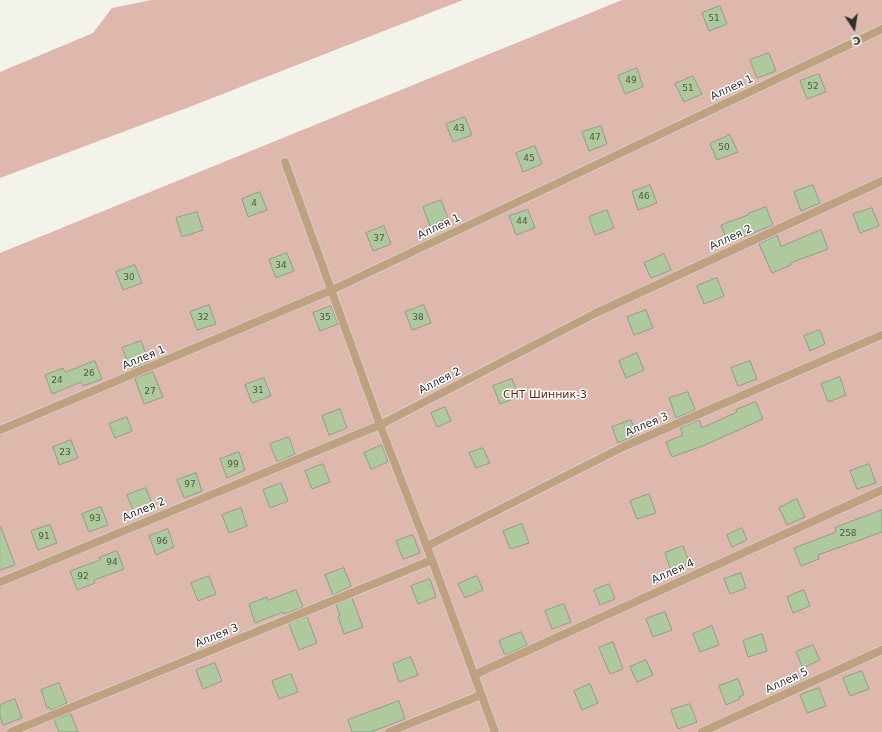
<!DOCTYPE html>
<html>
<head>
<meta charset="utf-8">
<style>
  body { margin:0 }
  #map { position:relative; width:882px; height:732px; overflow:hidden; background:#f4f3eb; font-family:"DejaVu Sans",sans-serif }
  canvas { display:block }
  .north { position:absolute; left:834px; top:8px; width:40px; height:40px; -webkit-text-stroke:3px #fff; paint-order:stroke; rotate:168deg; font-size:11px; font-weight:700; line-height:16px; text-align:center; color:#2f2f2c }
  .north::after { content:''; display:block; margin:auto; width:14px; height:18px; background:#2f2f2c; clip-path:polygon(50% 0,100% 100%,50% 72%,0 100%) }
</style>
</head>
<body>
<div id="map">
<canvas width="882" height="732"></canvas>
<div class="north">С</div>
</div>
<script>
const context = document.querySelector('canvas').getContext('2d');
context.lineJoin = 'round';
function paint(path, color) { context.fillStyle = color; context.fill(path, 'evenodd'); }
function strokePath(path, color, width, dash) { context.strokeStyle = color; context.lineWidth = width; context.lineCap = dash ? 'butt' : 'round'; context.setLineDash(dash || []); context.stroke(path); }
function write(font, color, halo, rows, align = 'center') {
  context.font = font + ' "DejaVu Sans",sans-serif'; context.lineWidth = 3; context.setLineDash([]); context.textBaseline = 'middle'; context.strokeStyle = halo; context.fillStyle = color; for (const [text, x, y, turn = 0] of rows) {
    context.save(); context.translate(x, y); context.rotate((+turn || 0) * Math.PI / 180); context.textAlign = isNaN(turn) ? turn : align; if (halo) context.strokeText(text, 0, 0); context.fillText(text, 0, 0); context.restore();
  }
}
paint(new Path2D(`
  M151,0H463L192,106L0,178V72L93,33L112,8Z
  M622,0H882V732H0V253Z`), '#deb8ac');
const building = new Path2D(`
  M720,6L727,24L709,31L702,13Z
  M769,53L776,71L757,78L750,60Z
  M637,68L643,87L625,94L618,76Z
  M819,74L826,92L807,99L800,81Z
  M693,76L702,94L684,102L675,84Z
  M465,117L472,135L453,142L446,124Z
  M601,126L607,144L589,151L582,132Z
  M730,135L738,152L717,160L710,144Z
  M535,146L542,164L523,172L516,153Z
  M650,185L657,203L638,210L632,192Z
  M813,185L820,203L801,211L794,192Z
  M260,192L267,210L248,217L242,199Z
  M441,200L448,218L430,226L423,207Z
  M766,207L773,225L728,243L721,225L748,215V214Z
  M872,208L879,226L860,233L853,214Z
  M528,210L535,228L516,235L509,216Z
  M607,210L614,228L595,235L589,217Z
  M197,212L203,230L182,237L176,218Z
  M384,226L391,244L373,251L366,233Z
  M821,230L828,249L790,263L791,265L772,273L759,244L777,235L781,246Z
  M287,253L294,271L276,278L269,260Z
  M664,254L671,270L651,278L644,263Z
  M135,265L142,283L123,290L116,272Z
  M717,278L724,296L704,304L697,286Z
  M209,305L216,324L197,330L190,312Z
  M424,305L431,323L412,330L405,312Z
  M331,306L338,324L320,331L313,313Z
  M646,310L653,328L634,335L627,317Z
  M820,330L825,344L810,351L804,336Z
  M141,341L149,361L131,369L122,348Z
  M637,353L644,370L626,378L619,361Z
  M95,361L102,379L83,386L81,382L52,394L45,375L63,368L65,372Z
  M750,361L757,379L738,386L731,368Z
  M153,372L163,397L144,404L135,379Z
  M840,377L846,395L828,402L821,384Z
  M264,378L271,396L252,403L245,385Z
  M512,379L519,397L500,404L493,386Z
  M688,392L695,410L676,418L669,398Z
  M756,402L763,419L705,445L672,457L666,442L683,435L680,428L699,420L702,428L737,412L736,410Z
  M445,407L451,421L437,427L431,413Z
  M340,409L347,428L329,435L322,416Z
  M127,417L132,431L115,438L109,424Z
  M631,420L636,435L618,443L612,427Z
  M289,437L295,454L277,462L270,444Z
  M71,440L78,458L59,465L53,447Z
  M382,445L388,462L371,469L364,453Z
  M483,448L490,463L476,468L469,453Z
  M239,452L245,470L227,478L220,459Z
  M323,464L330,482L312,489L305,471Z
  M869,464L876,483L857,489L850,471Z
  M196,473L202,491L184,498L177,480Z
  M281,483L288,501L270,508L263,490Z
  M146,488L153,506L134,513L127,495Z
  M649,494L656,513L637,519L630,501Z
  M797,499L805,517L787,525L779,508Z
  M101,507L108,525L89,532L82,514Z
  M241,508L247,526L229,533L222,515Z
  M882,510V532L818,555L819,559L801,566L794,548L836,532L835,528Z
  M522,524L529,543L510,549L503,531Z
  M50,525L57,543L38,550L31,531Z
  M0,527H1L15,565L0,570Z
  M742,528L747,540L732,547L727,535Z
  M168,529L174,547L156,555L149,536Z
  M413,535L420,553L403,559L396,541Z
  M683,546L690,564L671,571L665,553Z
  M117,551L124,569L94,580L95,583L77,590L70,571L100,560L99,558Z
  M344,568L351,586L333,595L325,575Z
  M741,573L746,588L730,594L724,579Z
  M209,576L216,594L198,601L191,583Z
  M477,576L483,590L465,598L458,584Z
  M430,579L436,597L418,604L411,586Z
  M609,584L615,599L600,605L594,590Z
  M296,590L303,607L284,614L283,612L255,623L249,604L267,597L268,600Z
  M804,590L810,606L793,613L787,597Z
  M352,598L363,627L344,634L338,616L340,615L336,605Z
  M564,604L571,622L552,629L545,611Z
  M665,612L672,630L653,637L646,619Z
  M307,617L317,643L299,650L289,624Z
  M712,626L719,645L700,652L693,634Z
  M521,632L527,645L505,655L499,641Z
  M762,634L767,651L748,657L743,641Z
  M613,642L623,669L610,674L599,648Z
  M813,645L820,660L803,668L796,652Z
  M411,657L418,675L399,682L393,664Z
  M646,660L653,675L637,682L630,667Z
  M215,663L222,681L203,689L196,670Z
  M862,671L869,689L850,696L843,678Z
  M291,674L298,692L279,699L272,681Z
  M738,679L744,695L739,697L740,699L726,705L719,686Z
  M59,683L67,703L51,710L49,707L47,708L41,690Z
  M590,684L598,703L582,710L574,691Z
  M819,688L826,706L807,713L800,695Z
  M15,699L22,718L3,725L0,717V705Z
  M399,701L405,719L371,732H352L348,720Z
  M690,704L697,722L678,729L671,710Z
  M71,714L78,732H59L54,720Z`);
paint(building, '#aeca9d');
strokePath(building, '#959993', 1);
const lane = new Path2D(`
  M285,162L380,425L432,560L495,732
  M0,430L332,290L882,29
  M427,546L623,447L882,335
  M0,582L380,425L596,313L882,181
  M474,675L882,490
  M11,732L432,560
  M389,732L481,695
  M702,732L882,650`);
strokePath(lane, '#d1d0c9', 10);
strokePath(lane, '#bfa17f', 8);
write('9px', '#4f5648', null, [
  ["51",714,19],
  ["49",631,81],
  ["52",813,87],
  ["51",688,89],
  ["43",459,129],
  ["47",595,138],
  ["50",724,148],
  ["45",529,159],
  ["46",644,197],
  ["4",254,204],
  ["44",522,222],
  ["37",379,239],
  ["34",281,266],
  ["30",129,278],
  ["32",203,318],
  ["35",325,318],
  ["38",418,318],
  ["26",89,374],
  ["24",57,381],
  ["31",258,391],
  ["27",150,392],
  ["23",65,453],
  ["99",233,465],
  ["97",190,485],
  ["93",95,519],
  ["258",848,534],
  ["91",44,537],
  ["96",162,542],
  ["94",112,563],
  ["92",83,577]
]);
write('11px', '#2f2f2c', '#fff', [
  ["Аллея 1",732,88,-25],
  ["Аллея 1",439,227,-25],
  ["Аллея 2",731,238,-25],
  ["Аллея 1",144,358,-23],
  ["Аллея 2",440,381,-27],
  ["Аллея 3",647,425,-23],
  ["Аллея 2",144,510,-23],
  ["Аллея 4",673,572,-24],
  ["Аллея 3",217,636,-22],
  ["Аллея 5",787,681,-25]
]);
write('11px', '#67260f', '#fff', [
  ["СНТ Шинник-3",545,395]
]);
</script>
</body>
</html>
